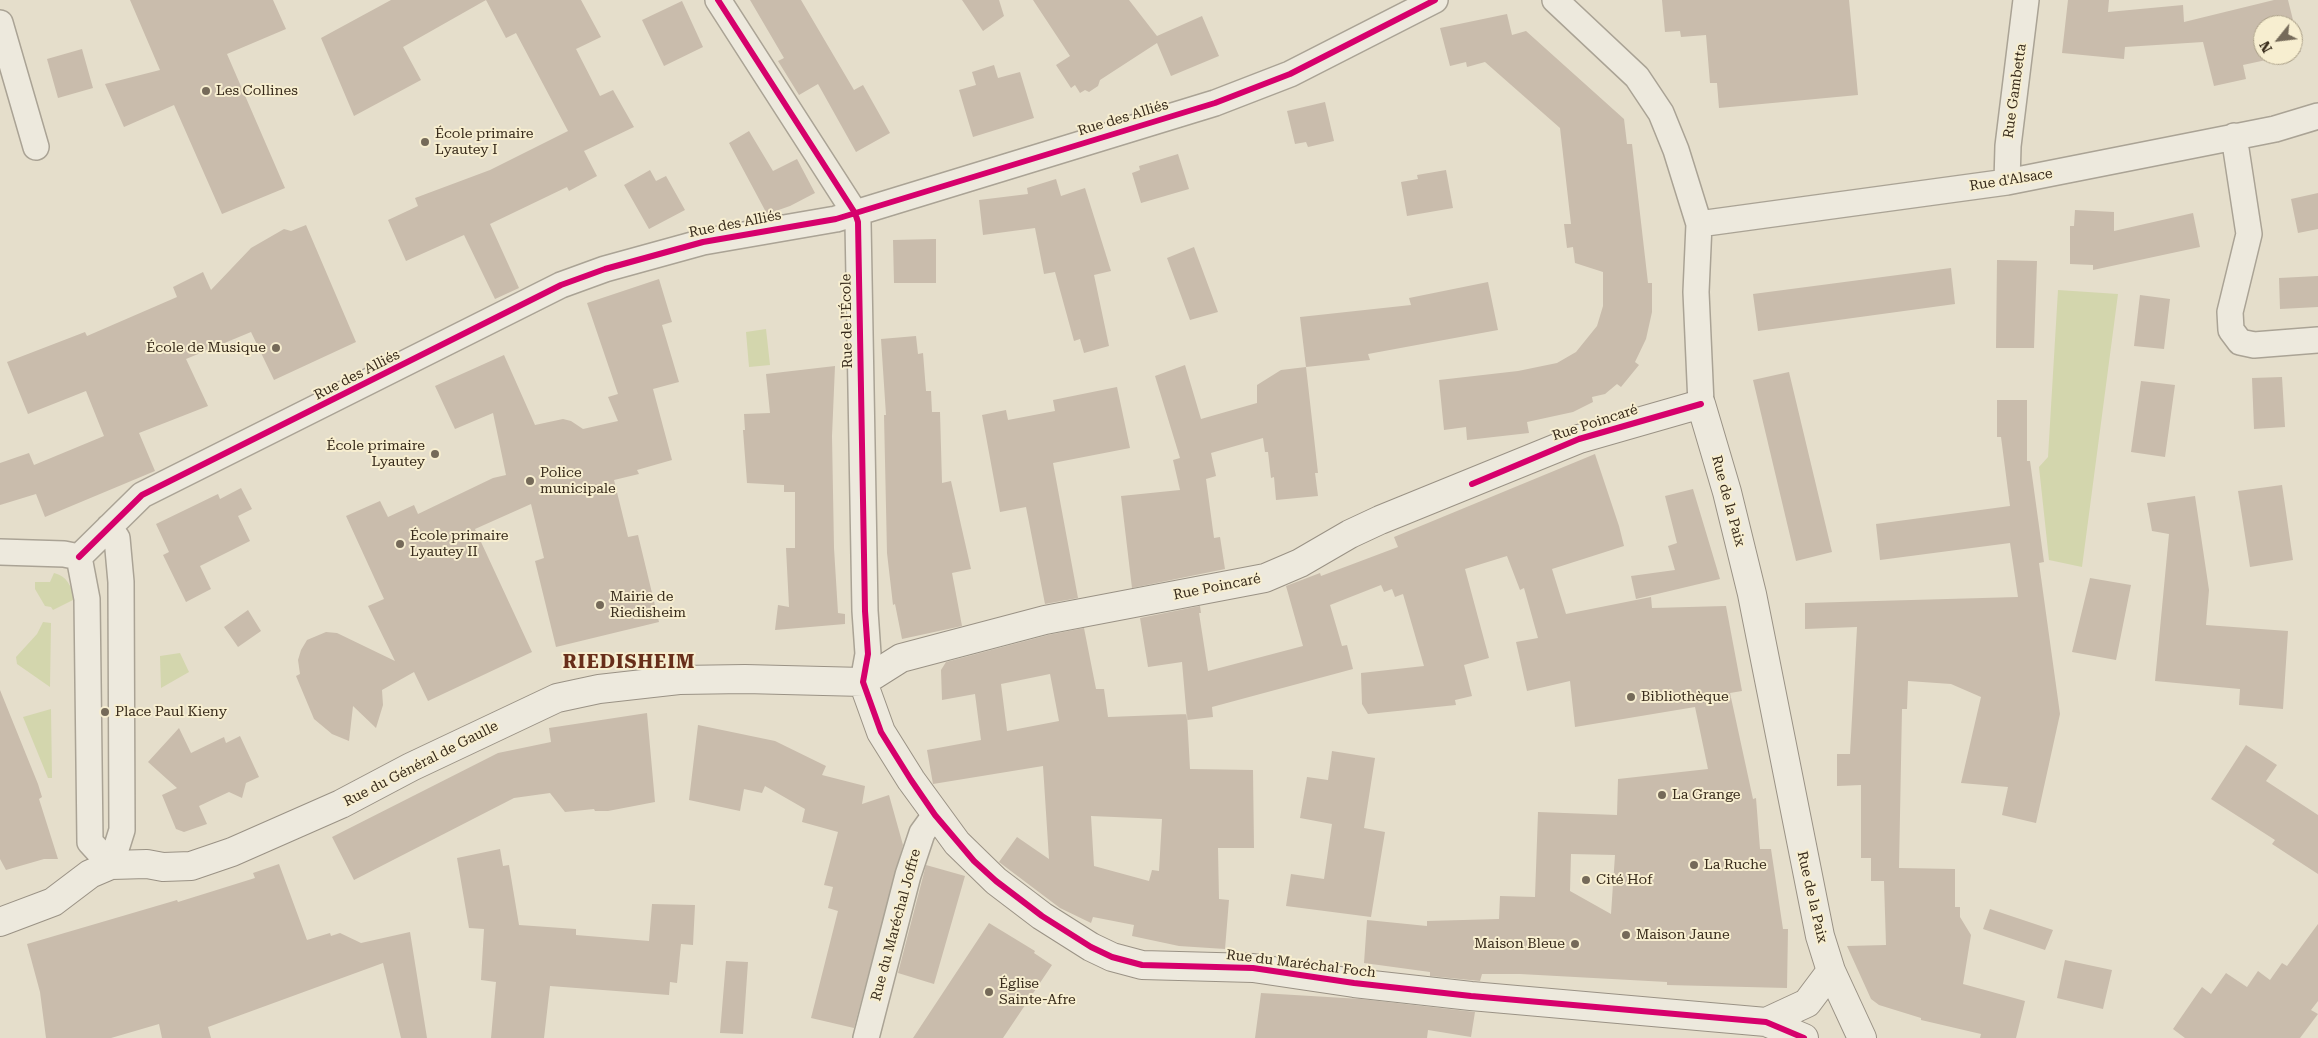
<!DOCTYPE html>
<html>
<head>
<meta charset="utf-8">
<style>
  body { margin:0 }
  #map { position:relative; width:2318px; height:1038px; overflow:hidden; background:#e5decb; font-family:"Roboto Serif",serif }
  canvas { display:block }
  .north { position:absolute; left:2253px; top:15px; width:50px; height:50px; box-sizing:border-box; background:#f7eed0; border:1px solid #aba088; border-radius:50%; rotate:241deg; font-size:14px; font-weight:700; line-height:20px; text-align:center; color:#392c1c }
  .north::after { content:''; display:block; margin:auto; width:18px; height:22px; background:#756a59; clip-path:polygon(50% 0,100% 100%,50% 72%,0 100%) }
</style>
</head>
<body>
<div id="map">
<canvas width="2318" height="1038"></canvas>
<div class="north">N</div>
</div>
<script>
const context = document.querySelector('canvas').getContext('2d');
context.lineJoin = 'round';
function paint(path, color) { context.fillStyle = color; context.fill(path, 'evenodd'); }
function strokePath(path, color, width, dash) { context.strokeStyle = color; context.lineWidth = width; context.lineCap = dash ? 'butt' : 'round'; context.setLineDash(dash || []); context.stroke(path); }
function write(font, color, halo, rows, align = 'center') {
  context.font = font + ' "Roboto Serif",serif'; context.lineWidth = 4; context.setLineDash([]); context.textBaseline = 'middle'; context.strokeStyle = halo; context.fillStyle = color; for (const [text, x, y, turn = 0] of rows) {
    context.save(); context.translate(x, y); context.rotate((+turn || 0) * Math.PI / 180); context.textAlign = isNaN(turn) ? turn : align; if (halo) context.strokeText(text, 0, 0); context.fillText(text, 0, 0); context.restore();
  }
}
paint(new Path2D(`
  M2058,290L2118,294L2082,567L2049,560L2039,467L2048,457Z
  M766,329L770,365L749,367L746,332Z
  M54,573C67,576 71,586 75,599L53,610L51,607L45,606L35,589V582H50Z
  M43,622L51,623L50,687L17,664L16,657L37,634Z
  M180,653L189,672L161,688L160,656Z
  M51,709L52,778H48L23,717Z`), '#d3d6ad');
paint(new Path2D(`
  M130,0H273L286,29L227,54L285,188L222,214L174,105L124,127L105,84L160,70Z
  M391,0H581L601,37L576,49L600,96L613,90L634,127L584,151L597,176L569,191L567,187L490,224L519,288L495,299L464,235L406,261L388,220L418,206L415,198L490,170L568,131L516,33L506,38L486,0L403,47L421,80L354,116L321,38Z
  M750,0H801L854,90L863,85L890,133L856,152L818,84L799,95L778,61L784,58Z
  M962,0H999L1004,16L983,31Z
  M1033,0H1129L1157,36L1202,16L1219,56L1171,76L1157,43L1100,80L1098,86L1089,92L1085,90L1080,93L1075,85L1071,88L1056,65L1070,56Z
  M1662,0H1849L1858,95L1719,108L1717,83H1710L1706,35L1681,37L1680,31L1665,32Z
  M2068,0H2109L2108,12L2183,5L2184,22L2274,0H2288L2301,52L2293,54V25H2263V55H2289L2243,65L2246,79L2214,86L2203,42L2125,47L2124,59L2062,53Z
  M682,1L703,47L664,66L642,20Z
  M1507,14L1512,35L1526,31L1624,119L1627,144H1632L1648,283H1652V312L1646,339L1635,362L1639,365L1621,387L1617,384L1605,394L1592,397L1593,402L1573,412L1527,422L1529,433L1467,440L1466,427L1444,430L1439,380L1518,371L1557,363L1576,352L1597,326L1603,306V272L1575,263L1573,247L1567,248L1564,224H1571L1560,128L1485,62L1467,67L1466,62L1450,66L1440,28Z
  M82,49L93,88L58,98L47,59Z
  M994,65L998,78L1020,72L1034,118L973,137L959,90L976,85L972,72Z
  M1325,102L1334,141L1308,147L1306,142L1295,144L1287,111Z
  M749,131L773,171L797,159L815,193L790,206L767,214L729,143Z
  M1178,154L1189,189L1141,203L1132,173L1140,170L1139,166Z
  M650,170L656,181L666,176L685,210L649,229L624,185Z
  M1446,170L1453,208L1407,216L1401,182L1418,179L1417,175Z
  M1056,179L1061,196L1085,188L1111,271L1094,275L1109,346L1084,353L1080,339L1074,341L1055,272L1044,274L1035,228L983,235L979,200L1028,194L1027,188Z
  M2318,193V229L2298,233L2291,199Z
  M2075,210L2114,212V231L2193,213L2200,247L2093,270V265L2070,264V226H2074Z
  M306,225L356,342L274,380L251,332L186,359L208,406L139,433L155,471L45,517L36,494L0,505V463L29,453L34,465L104,436L86,391L28,414L7,362L85,332L87,336L177,297L173,287L203,272L211,290L251,248L284,229L291,231Z
  M936,239V283H894L893,240Z
  M1194,247L1218,312L1190,320L1167,258Z
  M1997,260L2037,261L2034,348H1996Z
  M1951,268L1955,304L1758,331L1753,294Z
  M2318,276V307L2280,309L2279,278Z
  M659,279L672,322L662,325L679,382L653,389L672,460L637,470L639,474L614,480L628,537L638,535L659,622L556,647L535,561L544,558L531,504L475,529L532,652L428,701L414,672L382,690L383,705L376,728L353,706L349,741L332,734L314,719L296,676L300,674L298,660L301,650L307,640L326,632L337,633L395,661L368,606L384,599L346,516L380,501L388,517L414,505L418,514L493,478L506,475L493,413L455,429L435,386L504,355L535,425L563,419L571,421L583,429L618,421L608,397L618,394L587,303Z
  M1488,282L1498,330L1368,354L1370,360L1306,367L1300,317L1411,305L1409,298Z
  M2140,295L2170,299L2164,349L2134,346Z
  M916,336L918,354L923,353L926,391H931L932,412H940L942,483L951,481L971,569L952,573L962,626L902,639L895,604L893,605L887,553L884,415H886L881,339Z
  M1185,365L1201,419L1257,403V385L1281,370L1306,367L1318,473H1315L1318,496L1276,500L1274,477L1271,478L1268,452H1265L1263,438L1211,453L1216,476L1206,479L1214,538L1220,537L1225,569L1132,588L1121,496L1180,490L1173,460L1180,458L1155,376Z
  M835,366L832,436L834,548L838,613L845,614V624L775,630L778,605L789,607L786,548H795V492H784V485L747,483L743,430H745L744,414L770,413L766,374Z
  M1789,372L1832,552L1796,561L1753,380Z
  M2282,377L2285,427L2254,429L2252,378Z
  M2141,381L2175,385L2165,457L2131,452Z
  M1117,387L1130,448L1053,463L1078,598L1045,604L1026,507L1000,512L982,415L1006,410L1008,420L1055,411L1053,400Z
  M1997,400H2027V461H2030L2044,562L2039,563L2060,714L2036,823L2002,815L2008,787L1961,783L1981,697L1951,684L1908,681L1907,709H1902L1899,868L1955,869V907H1960V917L1971,935L1963,984L2025,1001L2016,1038H1980L1981,1034L1921,1020V1018L1879,1005L1871,999L1847,946L1886,945L1884,881H1871V858H1861V785L1837,786V754H1850L1857,627L1805,629V603L2018,597L2010,543L1880,560L1876,524L2010,506L2001,437H1997Z
  M1595,454L1619,526L1624,546L1552,569L1566,614L1651,597L1652,608L1726,606L1742,691L1730,693L1753,799L1756,798L1760,849H1771L1783,929H1788L1787,988L1667,985V982L1520,974H1482L1480,981L1430,976V972L1364,963L1367,920L1427,926V921L1499,919L1500,896L1535,897L1538,812L1617,815L1618,779L1708,769L1695,707L1575,727L1570,681L1527,691L1516,642L1538,638L1524,588L1520,590L1507,556L1465,569L1489,658L1464,665L1472,696L1455,700L1456,705L1368,714L1362,704L1361,673L1424,666L1403,594L1395,597L1392,589L1384,592L1381,585L1330,605L1342,646L1347,645L1353,669L1212,707L1213,717L1187,720L1182,662L1148,667L1140,618L1200,606L1201,613H1199L1208,671L1303,646L1286,586L1320,573L1321,576L1398,547L1394,537ZM1571,854L1615,855L1611,914L1570,891Z
  M2282,485L2293,560L2250,567L2238,491Z
  M241,488L252,509L238,516L250,541L200,566L211,589L186,602L163,555L169,552L156,524L218,494L220,499Z
  M1693,489L1720,579L1636,599L1631,576L1675,570L1668,546L1677,543L1665,496Z
  M2195,496L2209,590L2206,625L2288,631L2283,709L2239,705L2240,689L2155,681L2169,534L2152,531L2147,503Z
  M2090,578L2131,585L2116,660L2072,652Z
  M248,610L261,631L238,647L224,627Z
  M1084,628L1096,689H1104L1108,717L1187,714L1190,769L1253,770L1254,848H1218L1219,899L1229,900L1225,949L1179,946L1132,936L1134,925L1093,917L1091,923L1060,908L999,862L1017,837L1049,859L1043,766L933,784L927,750L981,740L975,694L942,700L941,670L946,662L1048,635ZM1050,674L1059,721L1007,731L1001,684ZM1091,816L1162,819L1159,871L1152,870L1149,881L1094,866Z
  M0,690L38,784L42,797L39,799L58,859H44L6,870L0,859Z
  M647,713L655,802L608,811H595L594,809L565,812L550,793L514,798L354,880L332,837L498,753L551,742L549,728Z
  M698,725L775,741L826,766L822,775L865,786L862,804L889,795L903,845L854,1028L811,1018L838,911L828,908L833,887L824,885L838,832L802,822L805,809L765,786L762,793L744,789L740,811L689,800Z
  M179,728L191,753L224,737L226,743L240,736L259,777L246,783L242,798L229,792L199,806L207,824L184,832L176,829L162,795L177,788L148,762Z
  M2246,745L2277,765L2266,781L2318,815V874L2272,844L2275,840L2211,799Z
  M1332,751L1375,758L1364,828L1385,832L1371,917L1286,906L1291,874L1324,879L1332,824L1300,818L1307,777L1328,780Z
  M500,849L503,866L509,865L519,925L576,929V935L649,941L652,904L695,905L693,945L681,944L677,983L670,982L669,995L550,986L544,1038H491L496,982L481,980L484,929L469,928L457,858Z
  M279,864L307,940L330,933L331,936L340,933L361,943L410,932L427,1038H401L383,963L208,1027L211,1038H162L159,1024L111,1038H46L40,992L27,944L177,900L178,902L207,893L255,878L253,873Z
  M926,865L965,876L934,984L898,973Z
  M1990,909L2053,930L2045,950L1983,929Z
  M989,923L1035,951L1034,953L1052,965L1003,1038H913Z
  M2318,924V1001L2311,1010L2318,1014L2300,1038H2185L2173,1029L2202,987L2211,994L2226,973L2247,987L2258,971L2270,980L2282,963L2287,966Z
  M2065,960L2112,970L2103,1009L2057,998Z
  M726,961L748,962L743,1034L720,1033Z
  M1261,993L1361,999L1475,1012L1471,1037L1428,1030L1427,1038H1255Z`), '#c9bcac');
const street = new Path2D(`
  M718,0L855,213L858,222L865,611L868,654L863,682
  M1555,0L1637,77L1661,113L1676,150L1699,224L1696,292L1701,404
  M0,23L36,147
  M2234,136L2249,234L2230,312L2231,330L2240,342L2254,345L2318,340
  M2007,182L2008,146L2026,0
  M1699,224L2007,182L2275,129L2318,116
  M0,552L64,554L79,557
  M79,557L142,495L561,285L605,269L703,242L836,219L1215,103L1290,74L1435,0
  M79,557L87,599L90,842L111,865L122,830L121,582L117,538L109,527
  M866,1038L908,875L922,833L935,815`);
const secondary = new Path2D(`
  M863,682L901,658L1045,620L1265,578L1300,563L1350,534L1380,520L1579,439L1701,404L1727,492L1752,594L1820,936L1831,971L1862,1038
  M863,682L881,732L911,780L957,843L996,881L1042,916L1091,947L1112,957L1142,965L1253,968L1354,983L1471,996L1766,1022L1804,1038
  M0,922L53,902L90,874L111,865L147,864L163,867L191,866L232,852L341,804L411,767L557,698L599,689L679,680L745,679L863,682
  M1766,1022L1807,1003L1831,971`);
strokePath(street, '#aaa395', 28);
strokePath(secondary, '#9a9285', 30);
strokePath(street, '#ede9dd', 25);
strokePath(secondary, '#ede9dd', 28);
strokePath(new Path2D(`
  M718,0L855,213L858,222L865,611L868,654L863,682L881,732L911,780L935,815L974,861L996,881L1042,916L1091,947L1112,957L1142,965L1253,968L1354,983L1471,996L1766,1022L1804,1038
  M1472,484L1579,439L1701,404
  M79,557L142,495L561,285L605,269L703,242L836,219L1215,103L1290,74L1435,0`), '#d6006c', 6);
for (const [x, y, r, color] of [
  [206,91,5,"#756a59"],
  [425,142,5,"#756a59"],
  [276,348,5,"#756a59"],
  [435,454,5,"#756a59"],
  [530,481,5,"#756a59"],
  [400,544,5,"#756a59"],
  [600,605,5,"#756a59"],
  [1631,697,5,"#756a59"],
  [105,712,5,"#756a59"],
  [1662,795,5,"#756a59"],
  [1694,865,5,"#756a59"],
  [1586,880,5,"#756a59"],
  [1626,935,5,"#756a59"],
  [1575,944,5,"#756a59"],
  [989,992,5,"#756a59"]
]) { const dot = new Path2D(); dot.arc(x, y, r, 0, 2 * Math.PI); context.fillStyle = color; context.fill(dot); strokePath(dot, '#f7eed0', 2); }
write('14px', '#392c1c', '#f7eed0', [
  ["Les Collines",216,91],
  ["École primaire",435,134],
  ["Lyautey I",435,150],
  ["École de Musique",266,348,"right"],
  ["École primaire",425,446,"right"],
  ["Lyautey",425,462,"right"],
  ["Police",540,473],
  ["municipale",540,489],
  ["École primaire",410,536],
  ["Lyautey II",410,552],
  ["Mairie de",610,597],
  ["Riedisheim",610,613],
  ["Bibliothèque",1641,697],
  ["Place Paul Kieny",115,712],
  ["La Grange",1672,795],
  ["La Ruche",1704,865],
  ["Cité Hof",1596,880],
  ["Maison Jaune",1636,935],
  ["Maison Bleue",1565,944,"right"],
  ["Église",999,984],
  ["Sainte-Afre",999,1000]
], 'left');
write('14px', '#392c1c', '#f7eed0', [
  ["Rue Gambetta",2015,91,-82],
  ["Rue des Alliés",1123,118,-17],
  ["Rue d'Alsace",2011,180,-9],
  ["Rue des Alliés",735,224,-11],
  ["Rue de l'École",847,321,-91],
  ["Rue des Alliés",357,375,-27],
  ["Rue Poincaré",1595,423,-18],
  ["Rue de la Paix",1728,501,75],
  ["Rue Poincaré",1217,587,-11],
  ["Rue du Général de Gaulle",421,764,-27],
  ["Rue de la Paix",1812,897,77],
  ["Rue du Maréchal Joffre",896,925,-75],
  ["Rue du Maréchal Foch",1301,964,7]
]);
context.letterSpacing = '1px';
write('bold 19px', '#682e1a', '#f7eed0', [
  ["RIEDISHEIM",629,662]
]);
context.letterSpacing = '0px';
</script>
</body>
</html>
